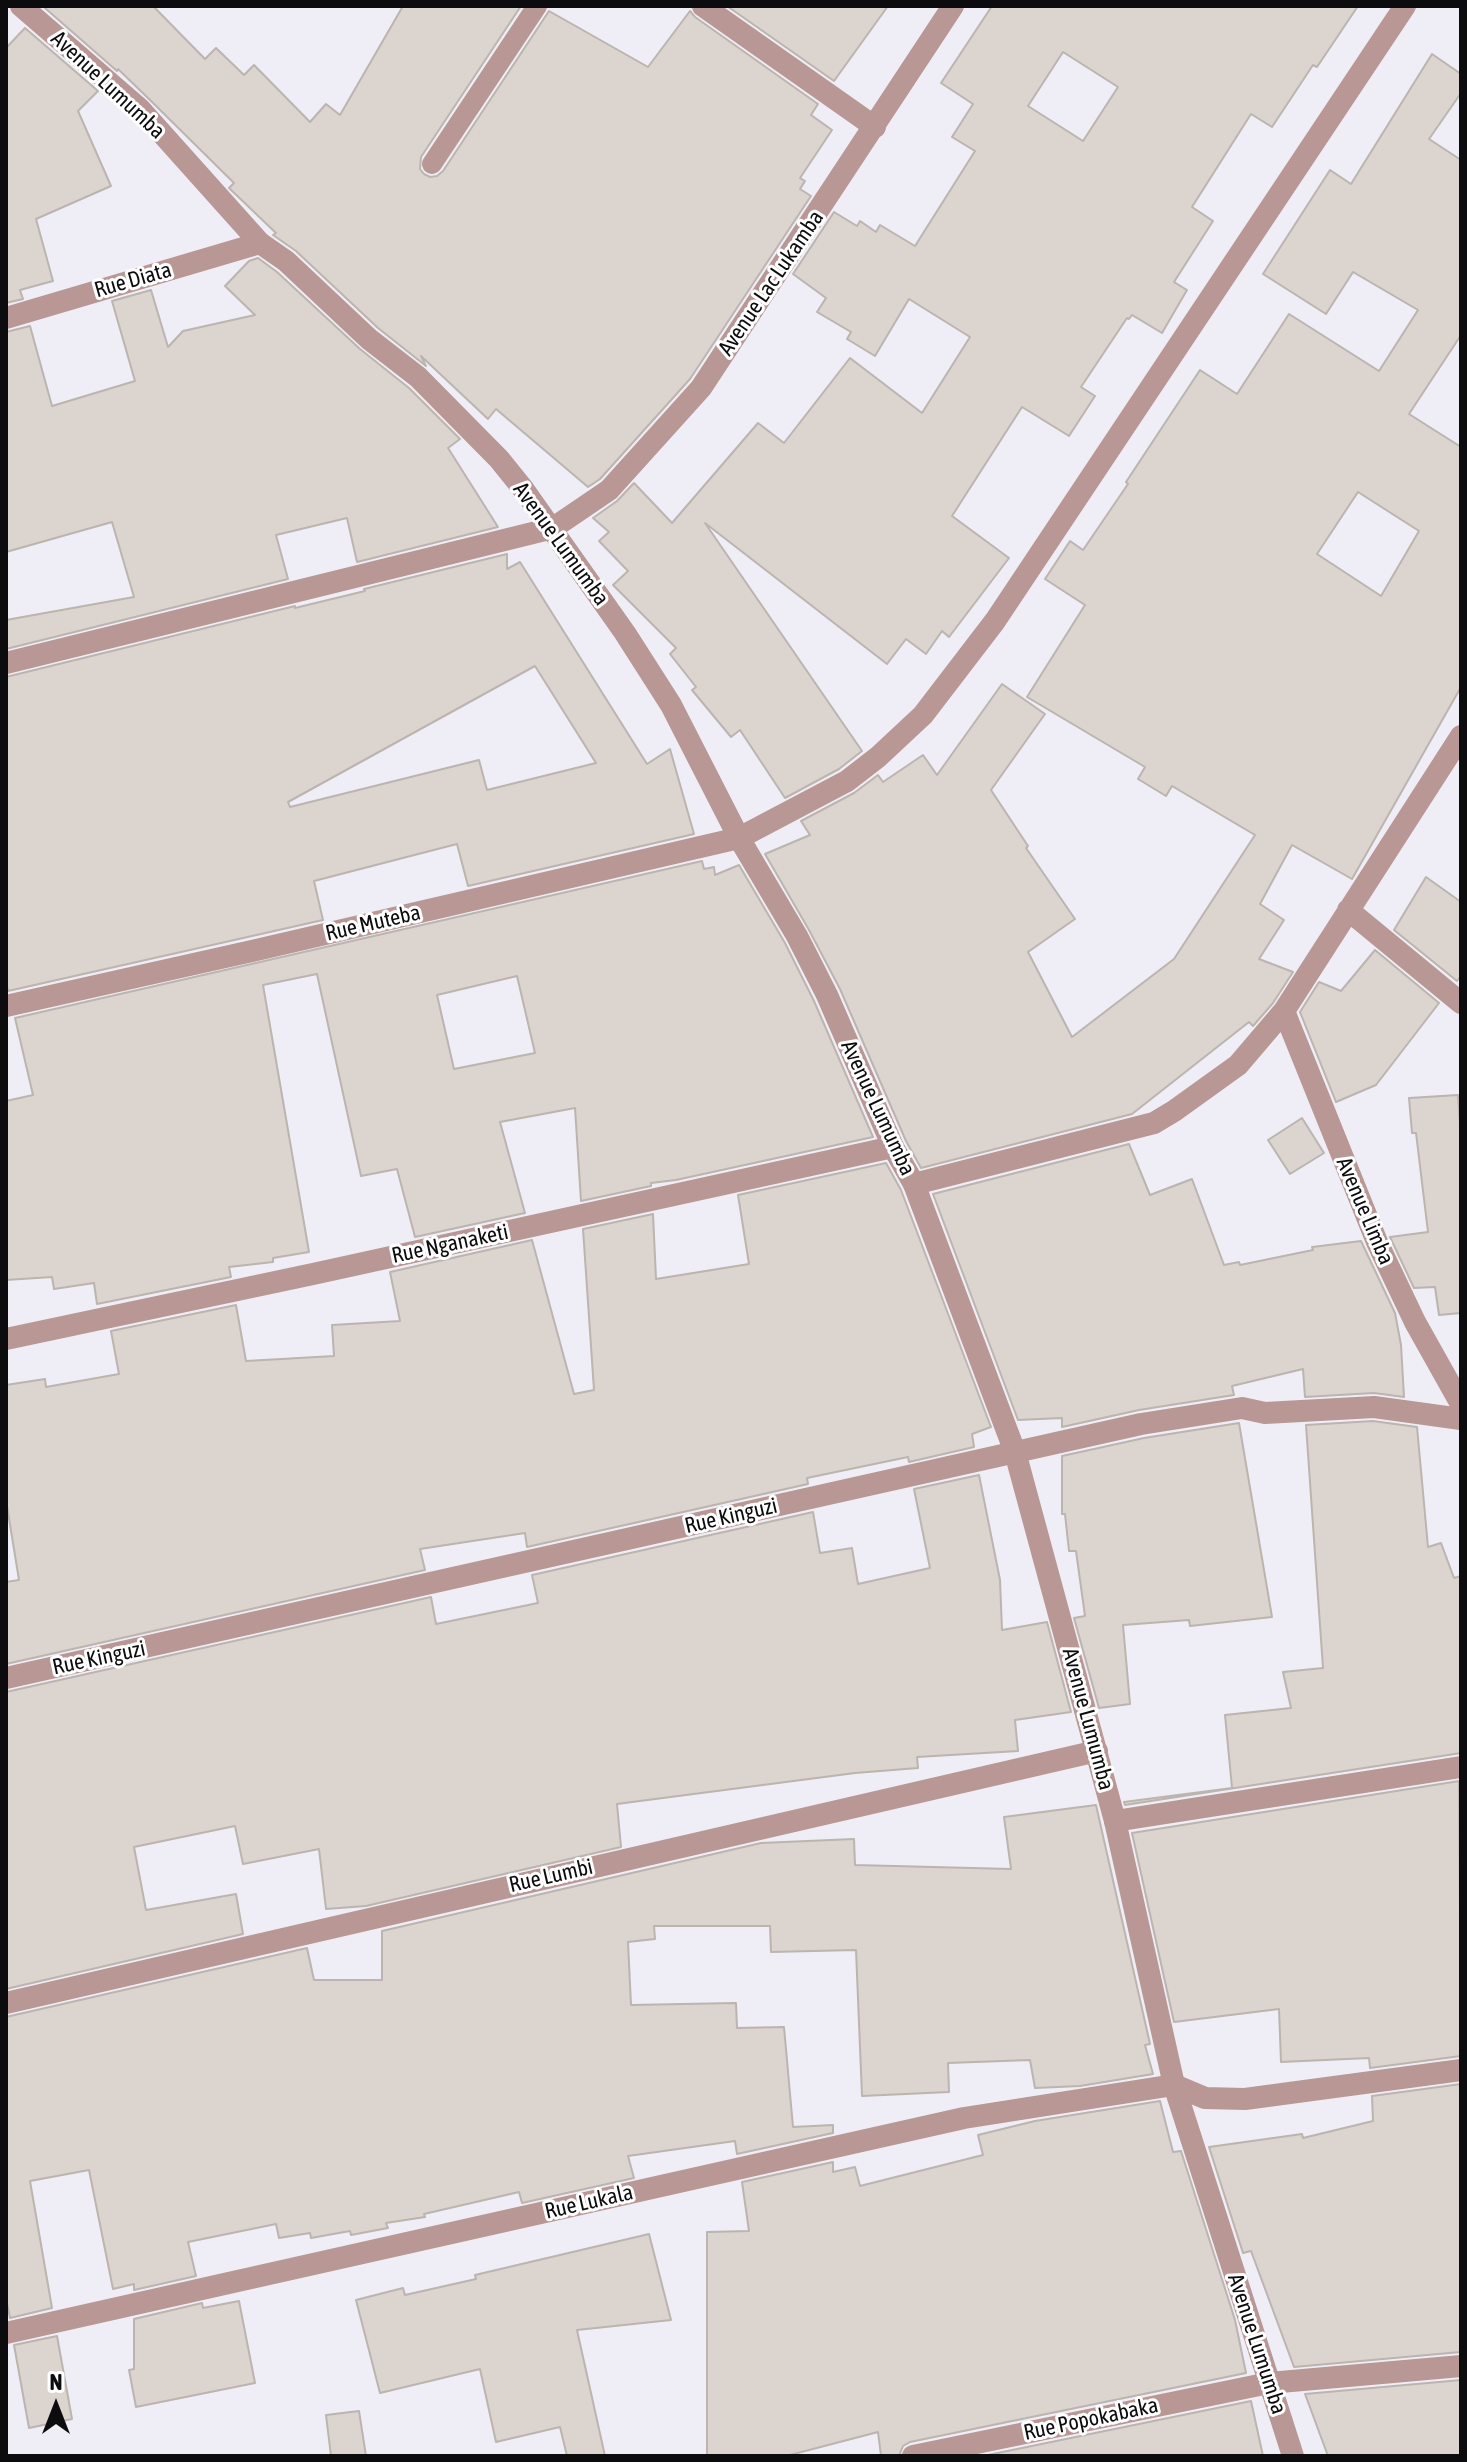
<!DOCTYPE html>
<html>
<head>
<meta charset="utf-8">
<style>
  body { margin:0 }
  #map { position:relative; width:1467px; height:2462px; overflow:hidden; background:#efeef6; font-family:"Asap Condensed",sans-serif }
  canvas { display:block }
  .frame { position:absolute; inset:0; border:8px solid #0c0c0e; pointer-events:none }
  .north { position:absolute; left:16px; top:2366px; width:80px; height:80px; -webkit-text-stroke:6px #fff; paint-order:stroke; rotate:0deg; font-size:22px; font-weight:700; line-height:32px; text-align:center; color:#0c0c0e }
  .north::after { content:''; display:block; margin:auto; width:28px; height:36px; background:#0c0c0e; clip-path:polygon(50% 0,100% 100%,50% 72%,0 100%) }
</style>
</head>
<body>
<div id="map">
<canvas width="1467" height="2462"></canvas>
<div class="frame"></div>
<div class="north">N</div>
</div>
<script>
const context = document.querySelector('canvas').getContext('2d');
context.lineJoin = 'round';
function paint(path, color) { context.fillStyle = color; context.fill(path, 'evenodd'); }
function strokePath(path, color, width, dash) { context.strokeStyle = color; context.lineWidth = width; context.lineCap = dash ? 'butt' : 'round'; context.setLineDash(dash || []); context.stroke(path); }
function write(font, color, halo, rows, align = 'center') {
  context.font = font + ' "Asap Condensed",sans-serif'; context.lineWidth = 6; context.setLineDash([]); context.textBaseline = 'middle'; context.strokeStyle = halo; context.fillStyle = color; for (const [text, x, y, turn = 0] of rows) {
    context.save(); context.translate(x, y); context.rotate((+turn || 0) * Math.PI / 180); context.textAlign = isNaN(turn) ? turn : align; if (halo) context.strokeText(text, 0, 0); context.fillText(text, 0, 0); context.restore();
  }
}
const building = new Path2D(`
  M47,6H153L205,59L216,48L244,75L254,65L310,122L326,104L340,115L403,6H521L421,157L420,169L424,174L430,177L437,176L443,171L549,11L648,67L690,11L695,17L818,104L811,115L832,130L800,178L805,181L800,189L811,196L690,379L600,479L588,487L496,409L488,419L421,356L426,366L378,328L296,251L273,235L276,233L229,188L234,183L149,99L118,69L117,71L45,8Z
  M727,6H888L834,81Z
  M992,6H1358L1317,67L1313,65L1272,127L1251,114L1192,207L1213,221L1174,282L1187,290L1162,333L1132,315L1129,319L1127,318L1081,387L1095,396L1069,436L1022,407L952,516L1009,558L949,637L942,631L926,654L906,639L887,664L705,523L862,751L839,769L785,798L740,730L731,737L692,690L696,687L670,654L676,648L613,585L628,571L599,541L609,532L593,518L617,501L634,483L672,523L758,423L784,443L850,358L922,413L970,337L909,299L875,356L847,339L851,332L817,312L826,298L793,274L834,212L857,226L860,221L876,232L880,225L915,246L975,151L952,137L973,104L941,83ZM1063,52L1118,87L1083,141L1028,106Z
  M25,28L98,91L78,111L111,186L36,219L53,281L20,290L23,299L6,303V48Z
  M1432,54L1461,74V93L1429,139L1461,160V335L1409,414L1461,447V687L1352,879L1292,845L1260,904L1284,920L1259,959L1293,972L1273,1003L1253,1026L1249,1022L1132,1114L921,1168L906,1141L840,989L809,930L765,854L810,835L801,821L854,793L878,775L883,782L923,755L937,775L1002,684L1045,714L991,790L1028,846L1026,848L1075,919L1028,952L1072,1037L1174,959L1255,835L1172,786L1166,796L1138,779L1145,767L1027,697L1085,605L1045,579L1070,541L1083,550L1128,484L1126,482L1200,370L1237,394L1289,314L1379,371L1418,310L1353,272L1326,314L1263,274L1330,170L1351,184ZM1358,492L1419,531L1381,596L1317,554Z
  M258,258L277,272L360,349L409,388L460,439L448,448L498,527L357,562L347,518L276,535L288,579L6,649V620L134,597L112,522L6,552V332L30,326L52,406L135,381L112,301L151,290L168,347L183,331L255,315L225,286L249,261Z
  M507,554V569L520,562L647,764L670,749L694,834L468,886L457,844L314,881L323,920L8,991L6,982V677L295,606V608L365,591L364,589ZM535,666L596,763L487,790L479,760L290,807L288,802Z
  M702,861L704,869L714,867L715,875L739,865L785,943L814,1001L873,1137L676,1180L651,1183V1186L581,1201L575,1108L500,1122L525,1213L415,1237L397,1169L361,1176L317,974L263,985L309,1252L273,1258V1262L229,1267L231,1277L97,1304L94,1283L54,1289L52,1277L6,1280V1101L33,1095L15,1018ZM517,976L535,1053L454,1069L437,995Z
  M1426,877L1461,902V976L1457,981L1394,930Z
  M1375,950L1439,1003L1376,1085L1336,1102L1300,1012L1319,982L1341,991Z
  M1458,1095L1461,1137V1313L1439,1315L1435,1287L1414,1288L1390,1237L1428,1232L1416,1133H1412L1409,1098Z
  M1302,1118L1324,1153L1290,1174L1268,1140Z
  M1129,1144L1150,1195L1192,1179L1224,1265L1239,1262L1240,1265L1313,1250L1312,1247L1361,1241L1395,1313L1401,1345L1404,1397L1374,1393L1305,1397L1303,1369L1232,1386L1234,1395L1139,1410L1062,1427V1418L1018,1420L933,1194Z
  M886,1163L901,1190L991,1427L972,1434L974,1447L909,1462L908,1457L807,1478L808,1484L527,1547L525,1533L420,1549L425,1570L6,1664V1582L19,1580L6,1500V1385L45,1379L46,1387L119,1374L111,1331L236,1305L246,1361L334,1356L332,1325L400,1321L390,1272L532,1240L574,1394L594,1390L583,1229L653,1214L656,1279L749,1264L738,1195Z
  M1373,1421L1417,1427L1428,1547L1441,1543L1454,1578L1461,1576V1753L1125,1805L1124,1802L1232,1788L1225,1715L1291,1708L1283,1672L1323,1668L1306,1425Z
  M1239,1423L1272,1617L1190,1626L1189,1620L1123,1625L1130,1704L1099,1708L1074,1618L1085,1616L1076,1551H1069L1065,1514H1062V1456L1144,1438Z
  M979,1475L1000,1580L1002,1630L1047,1622L1071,1712L1015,1720L1018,1751L917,1757L918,1768L855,1773L617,1804L621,1847L366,1906L326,1909L319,1849L243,1864L235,1826L134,1847L146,1910L236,1894L243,1934L6,1989V1692L431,1597L436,1624L538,1603L532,1575L813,1512L820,1553L852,1548L858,1584L930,1568L914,1489Z
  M1459,1781L1461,2056L1370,2068L1369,2058L1281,2062L1279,2009L1174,2022L1132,1833Z
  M1096,1805L1150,2044L1145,2045L1153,2074L1080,2086L1035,2088L1030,2060L948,2063L949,2092L862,2096L856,1950L771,1952L770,1926H654L655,1939L628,1942L631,2005L736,2003L737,2028L784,2027L793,2127L833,2125V2133L737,2154L735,2141L628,2156L634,2178L522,2203L519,2192L424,2214L425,2217L386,2223L388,2228L351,2235L350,2231L311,2238L310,2233L279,2238L276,2224L188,2242L196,2276L134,2290V2284L113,2289L89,2170L30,2181L52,2308L10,2318L6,2298V2017L307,1948L314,1980H382V1931L761,1843L854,1839L855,1865L1011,1869L1004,1817Z
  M1461,2084V2352L1294,2367L1251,2251L1243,2253L1209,2147L1302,2134L1303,2138L1373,2121L1372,2096Z
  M1160,2101L1173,2152L1181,2151L1235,2320L1246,2373L910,2442L903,2446L899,2456H881L878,2432L786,2456H707V2232L749,2231L742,2182L833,2162V2172L855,2167L860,2186L983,2155L978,2135L1035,2121Z
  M649,2234L671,2320L577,2330L605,2456H567L560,2427L496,2442L480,2369L380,2393L356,2300L403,2288L405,2295L476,2279L475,2275Z
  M239,2301L255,2383L136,2407L129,2370L134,2369V2319L202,2303L203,2308Z
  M57,2336L72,2419L29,2428L14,2345Z
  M1461,2380V2456H1328L1305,2394Z
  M1251,2401L1263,2456H983Z
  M359,2411L366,2456H331L326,2415Z`);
paint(building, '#dbd4cf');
strokePath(building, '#bbb4af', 2);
strokePath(new Path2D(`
  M432,164L537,6`), '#b89795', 20);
strokePath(new Path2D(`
  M703,6L875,127
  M6,318L260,243
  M6,663L553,528L609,490L701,388L953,6
  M1348,910L1461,1003
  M6,1006L252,951L739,838L847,781L878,757L923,715L995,621L1405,6
  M1284,1011L1377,1242L1415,1322L1461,1404
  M914,1184L1154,1123L1174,1111L1238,1065L1284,1011L1461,736
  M6,1339L313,1274L893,1147
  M6,1678L1141,1424L1242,1408L1265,1413L1374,1407L1461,1419
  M1115,1821L1461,1767
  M6,2003L1097,1751
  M6,2333L964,2118L1174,2085L1205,2098L1245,2099L1461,2070
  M913,2456L1269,2383L1461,2366`), '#b89795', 22);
strokePath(new Path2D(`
  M21,6L140,109L260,243L286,261L369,339L418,377L499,459L524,490L625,633L671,705L739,838L797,936L827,995L893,1147L914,1184L1015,1452L1115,1821L1174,2085L1293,2456`), '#b89795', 22);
write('22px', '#0c0c0e', '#fff', [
  ["Avenue Lumumba",108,85,43],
  ["Rue Diata",133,280,-16],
  ["Avenue Lac Lukamba",771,283,-56],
  ["Avenue Lumumba",561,544,54],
  ["Rue Muteba",373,923,-13],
  ["Avenue Lumumba",878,1108,65],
  ["Avenue Limba",1365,1211,67],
  ["Rue Nganaketi",450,1244,-12],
  ["Rue Kinguzi",731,1516,-13],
  ["Rue Kinguzi",99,1658,-12],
  ["Avenue Lumumba",1088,1719,75],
  ["Rue Lumbi",551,1876,-13],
  ["Rue Lukala",589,2202,-13],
  ["Avenue Lumumba",1257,2344,72],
  ["Rue Popokabaka",1091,2419,-12]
]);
</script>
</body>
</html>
